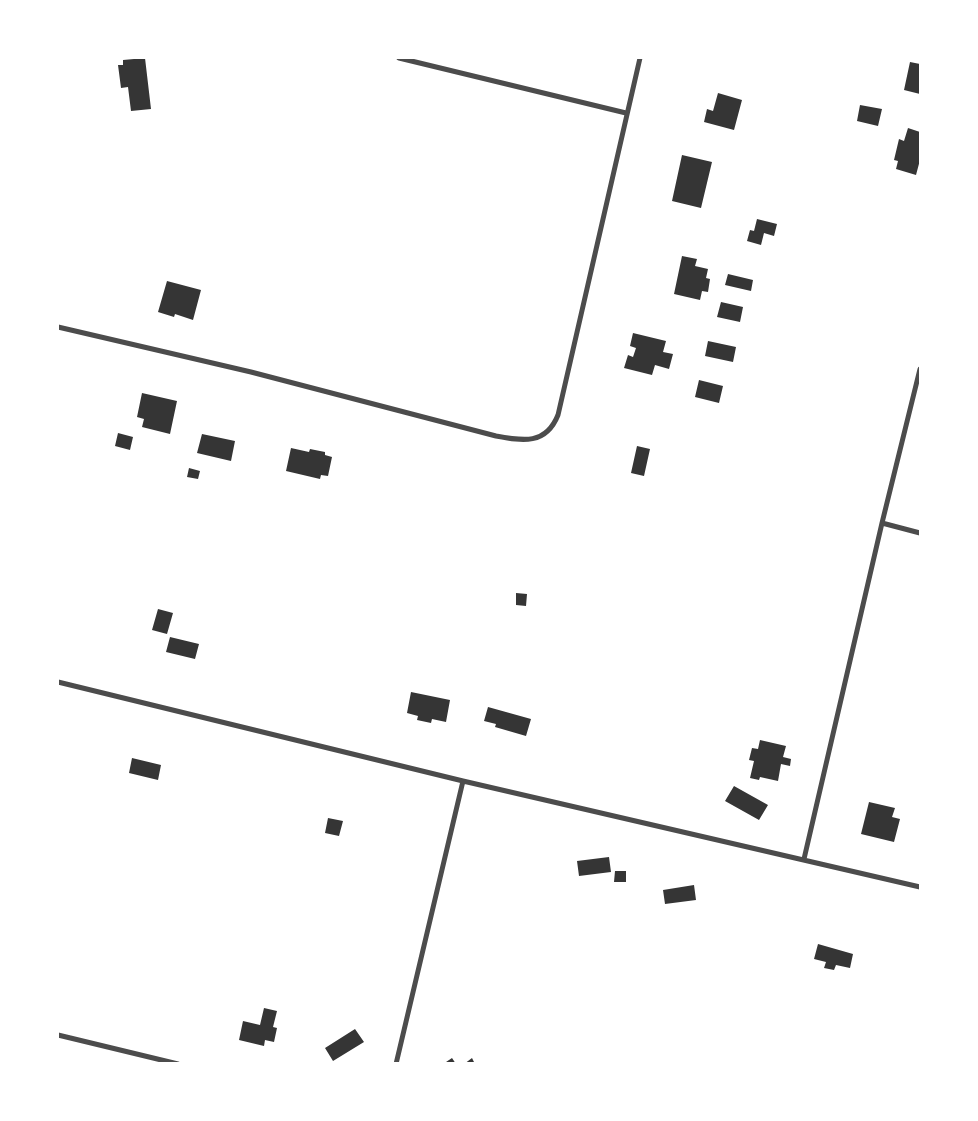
<!DOCTYPE html>
<html>
<head>
<meta charset="utf-8">
<style>
  body { margin:0 }
  #map { position:relative; width:978px; height:1121px; overflow:hidden; background:#fff; font-family:"IBM Plex Sans",sans-serif }
  canvas { display:block }
  .frame { position:absolute; inset:0; border:59px solid #fff; pointer-events:none }
</style>
</head>
<body>
<div id="map">
<canvas width="978" height="1121"></canvas>
<div class="frame"></div>
</div>
<script>
const context = document.querySelector('canvas').getContext('2d');
context.lineJoin = 'round';
function paint(path, color) { context.fillStyle = color; context.fill(path, 'evenodd'); }
function strokePath(path, color, width, dash) { context.strokeStyle = color; context.lineWidth = width; context.lineCap = dash ? 'butt' : 'round'; context.setLineDash(dash || []); context.stroke(path); }
paint(new Path2D(`
  M145,58L151,109L131,111L128,87L121,88L118,65H123V60Z
  M910,62L920,64V94L904,90Z
  M718,93L742,100L734,130L704,122L707,109L713,111Z
  M860,105L882,109L878,126L857,121Z
  M908,128L920,132V160L916,175L896,169L898,161L894,160L899,139L904,141Z
  M682,155L712,162L701,208L672,201Z
  M757,219L777,224L774,236L764,233L761,245L747,241L750,230L754,231Z
  M682,256L697,259L695,266L708,269L706,278L710,279L708,292L702,291L700,300L674,294Z
  M728,274L753,280L751,291L725,285Z
  M167,281L201,290L193,320L175,314L174,317L158,312Z
  M721,302L743,307L740,322L717,317Z
  M633,333L666,341L663,352L673,354L669,369L655,365L652,375L624,368L628,355L633,357L636,348L630,346Z
  M708,341L736,347L733,362L705,356Z
  M699,380L723,386L719,403L695,397Z
  M142,393L177,401L170,434L142,427L144,419L137,417Z
  M118,433L133,437L130,450L115,446Z
  M202,434L235,441L231,461L197,453Z
  M637,446L650,449L644,476L631,473Z
  M291,448L309,452L310,449L325,452V455L332,457L328,476L321,475L320,479L286,471Z
  M189,468L200,471L198,479L187,477Z
  M516,593L527,594L526,606L516,605Z
  M158,609L173,613L167,634L152,630Z
  M170,637L199,644L195,659L166,652Z
  M411,692L450,700L446,722L432,719L431,723L417,720L418,716L407,713Z
  M488,707L531,719L526,736L495,727L496,724L484,721Z
  M760,740L786,746L783,757L791,759L790,766L781,764L778,781L760,777L759,780L750,778L754,761L749,760L752,748L758,749Z
  M132,758L161,765L158,780L129,773Z
  M734,786L768,805L759,820L725,801Z
  M869,802L895,808L892,817L900,819L894,842L861,834Z
  M328,818L343,821L339,836L325,833Z
  M609,857L611,872L579,876L577,861Z
  M615,871H626V882H614Z
  M694,885L696,900L665,904L663,890Z
  M818,944L853,954L850,968L836,965L834,970L824,968L826,962L814,959Z
  M264,1008L277,1011L273,1027L277,1028L274,1042L265,1040L264,1046L239,1040L243,1021L260,1025Z
  M355,1029L364,1042L333,1061L325,1048Z
  M452,1058L456,1064H443Z
  M472,1058L475,1064H464Z`), '#353535');
strokePath(new Path2D(`
  M399,58L626,113
  M58,327L251,372L496,436C523,441 546,445 558,415L640,58
  M882,523L920,533
  M58,682L463,781L920,887
  M804,859L882,523L920,369
  M58,1035L178,1064
  M396,1064L463,781`), '#4c4c4c', 5);
</script>
</body>
</html>
